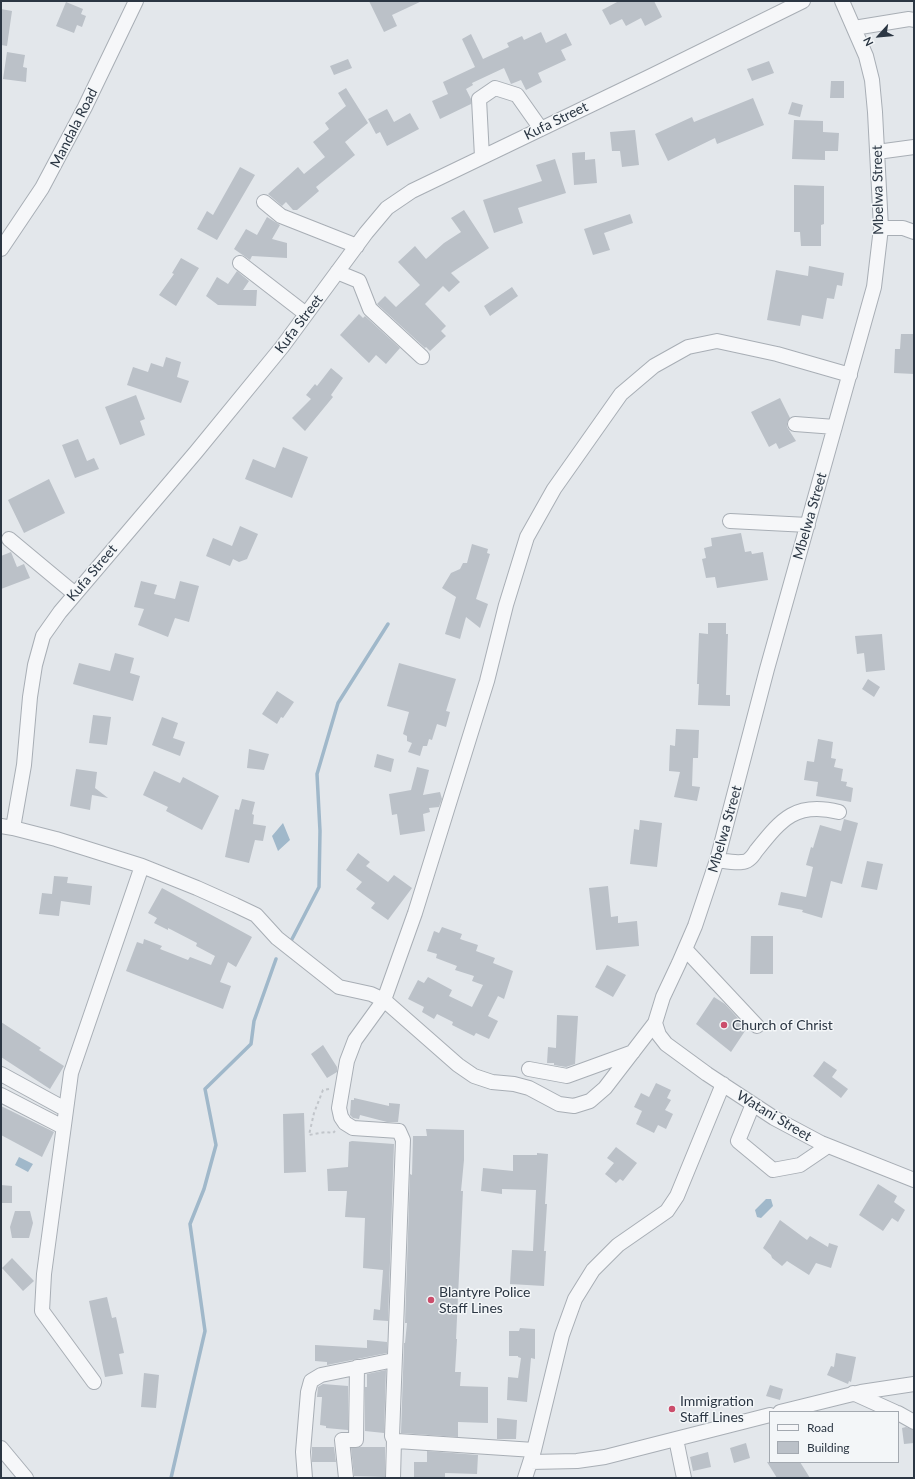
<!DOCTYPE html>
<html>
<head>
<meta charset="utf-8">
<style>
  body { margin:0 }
  #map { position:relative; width:915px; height:1479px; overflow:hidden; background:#e3e7eb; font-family:Lato,sans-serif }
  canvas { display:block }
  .frame { position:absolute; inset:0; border:2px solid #2b3643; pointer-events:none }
  .legend { position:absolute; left:769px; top:1411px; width:130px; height:52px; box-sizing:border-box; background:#f3f6f8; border:1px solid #a3a9b0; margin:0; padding:5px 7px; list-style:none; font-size:12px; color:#2b3643 }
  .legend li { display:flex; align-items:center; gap:8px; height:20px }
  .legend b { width:20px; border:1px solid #a3a9b0 }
  .north { position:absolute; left:859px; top:16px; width:40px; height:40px; -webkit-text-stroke:3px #f3f6f8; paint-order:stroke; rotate:243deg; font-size:11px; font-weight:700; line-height:16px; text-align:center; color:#2b3643 }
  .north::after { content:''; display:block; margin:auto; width:14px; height:18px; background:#2b3643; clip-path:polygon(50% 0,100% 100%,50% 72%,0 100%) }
</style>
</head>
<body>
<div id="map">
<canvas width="915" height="1479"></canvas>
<div class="frame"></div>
<ul class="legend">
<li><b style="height:5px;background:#f6f7f9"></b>Road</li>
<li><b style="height:11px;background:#bbc1c8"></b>Building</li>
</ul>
<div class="north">N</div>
</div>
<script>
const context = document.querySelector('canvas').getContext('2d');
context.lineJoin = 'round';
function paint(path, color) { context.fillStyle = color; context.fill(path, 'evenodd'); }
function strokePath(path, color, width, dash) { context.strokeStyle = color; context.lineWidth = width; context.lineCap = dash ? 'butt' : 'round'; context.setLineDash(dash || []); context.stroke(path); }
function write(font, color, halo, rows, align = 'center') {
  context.font = font + ' Lato,sans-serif'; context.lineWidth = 3; context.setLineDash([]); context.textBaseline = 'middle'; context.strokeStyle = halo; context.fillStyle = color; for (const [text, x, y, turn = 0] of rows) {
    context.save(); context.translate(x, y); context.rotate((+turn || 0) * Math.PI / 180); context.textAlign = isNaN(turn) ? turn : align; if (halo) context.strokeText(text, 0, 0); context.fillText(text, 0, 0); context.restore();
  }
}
paint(new Path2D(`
  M283,823L290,840L278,851L272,836Z
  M19,1157L33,1164L28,1172L15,1165Z
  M766,1199H771L773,1206L761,1218L757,1217L755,1210Z`), '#a0b8ca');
strokePath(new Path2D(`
  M291,941L319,887L320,831L317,774L338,703L388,624
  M171,1478L205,1331L190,1224L204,1189L216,1145L205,1089L251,1044L254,1021L276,959`), '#a0b8ca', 3.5);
paint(new Path2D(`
  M369,1H422L392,15L397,26L384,32Z
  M619,1H654L662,17L645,26L641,18L626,26L622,19L610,25L602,10Z
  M66,2L83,9L81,14L86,16L82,27L77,25L74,33L56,26Z
  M1,9L12,11L7,46L1,45Z
  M541,32L546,43L566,33L572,45L561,50L566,60L538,73L542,82L526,90L521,80L511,84L504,68L472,83L473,85L466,89L471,99V104L440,119L432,101L448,94L443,82L475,67L462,39L471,34L483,59L509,47L507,43L522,36L524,40Z
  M7,52L25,55L23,67L27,68L26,82L3,79Z
  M348,59L352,68L334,75L330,66Z
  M769,61L774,73L752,81L747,69Z
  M831,81H844V98H830Z
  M346,88L368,123L345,142L355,155L316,187L319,191L297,210H293L286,202L282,206L268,194L298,167L304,174L325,157L313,142L329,129L325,123L346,106L338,93Z
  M753,98L764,125L717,144L715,138L668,161L655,134L692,117L694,122Z
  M792,102L803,105L800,117L788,114Z
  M387,109L394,122L410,113L419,129L387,146L380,132L376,134L368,119Z
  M794,120L823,121V132L839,133L838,151H825V160L792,159Z
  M635,130L639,165L622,167L620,151H612L610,132Z
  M585,152V160L595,159L597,183L574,185L572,153Z
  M555,159L566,193L518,208L523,223L494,233L483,200L542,181L536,165Z
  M240,167L255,175L217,240L197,229L207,211L213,215Z
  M794,185L824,186V224L821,225V246H801L800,232H794Z
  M464,210L489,248L451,273L460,282L449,292L443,286L425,304L446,326L441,331L446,336L430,351L426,347L425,348L377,304L385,296L396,307L420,285L398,262L415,246L426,259L444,243L461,232L451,218Z
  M630,214L633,223L604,233L610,250L593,255L584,229Z
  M267,217L280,225L272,239L287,243V258L252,256L250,260L234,249L246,229L257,235Z
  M181,258L199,268L176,306L159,295L174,274L172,273Z
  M809,266L844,273L842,286L837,285L834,299L827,298L823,319L802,315L800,326L767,320L776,270L808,276Z
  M237,271L249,281L243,290H257L256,306L218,305L206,296L217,277L228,284Z
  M512,287L518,296L490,316L484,306Z
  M359,314L363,318L365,316L400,348L386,364L376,355L369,363L340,335Z
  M901,334H914V374L894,373L895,349H900Z
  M166,357L181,362L177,377L189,381L181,403L127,385L133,367L148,372L151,363L163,367Z
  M331,368L343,378L331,395L333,397L305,431L292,418L311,399L306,395L315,384L317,386Z
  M136,395L145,419L140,421L145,435L120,445L105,407Z
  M780,398L790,418L787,423V427L796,441L779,449L776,443L769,447L751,412Z
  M78,439L87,461L94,458L99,469L75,478L62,445Z
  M283,447L308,457L292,498L245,479L253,459L275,468Z
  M49,479L65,513L24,533L8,500Z
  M240,526L258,534L247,559L239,562L233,559L230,566L206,556L213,538L232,546Z
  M741,533L745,552L751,551L752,554L763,552L768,580L717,588L715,577L706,578L702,559L706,558L704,548L712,546L711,538Z
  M472,544L488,549L487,553L490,554L476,599L488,604L480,628L466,617L460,639L445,634L456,597L442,588L451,573L460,569L463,563H467Z
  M11,552L17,567L24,564L30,578L1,589V556Z
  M141,581L157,585L154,594L175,599L180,581L199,586L189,622L175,618L168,637L138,625L144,609L134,607Z
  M708,623H726V634H728L726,695H730V706L698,705L699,684H697L699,633L708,634Z
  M882,634L885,670L866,672L864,653L857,654L855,636Z
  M115,653L134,658L130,673L140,676L133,701L73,684L79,663L110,671Z
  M399,663L456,679L446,711L450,712L446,727L437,724L432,740L429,739L427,746H423L420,756L408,752L412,743L407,741V736L403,734L409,712L387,706Z
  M868,679L880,687L874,697L862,689Z
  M277,691L294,702L283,718L281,717L277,724L262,714Z
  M93,715L111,717L107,745L89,743Z
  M162,717L178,723L173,738L185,742L180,756L152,745Z
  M676,729L699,730L698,758H693L692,786L700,787L697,801L674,797L680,772L669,771L670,745L675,746Z
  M818,739L833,742L831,758L836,759L834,767L843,769L841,781L847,782L846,786L853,788L851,802L816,796L818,782L804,780L807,761L814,762Z
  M249,749L269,754L264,770L247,768Z
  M377,754L394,759L391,772L374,767Z
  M417,767L429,770L423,795L440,792L442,799L439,807L429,808L430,812L423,814L425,831L400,835L397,814L392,815L389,794L411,790Z
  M76,769L97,772L95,788L108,798L92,795L90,810L70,806Z
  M154,771L180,783L183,777L219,796L202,830L166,811L168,807L143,795Z
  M242,799L255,802L252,814L254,815L253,824L266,826L263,841L255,840L249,863L225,857L235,809L239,810Z
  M844,819L858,823L842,884L831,881L822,918L802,912L803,910L778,905L781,892L806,897L813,867L806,865L811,847L813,848L820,825L841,831Z
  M640,820L662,823L657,867L630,864L634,829L639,830Z
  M358,853L370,862L366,866L388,882L394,875L412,888L388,920L371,908L375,903L356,889L362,882L346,870Z
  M867,861L883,864L877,890L861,887Z
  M54,876L68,877L67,883L92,886L90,905L61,901L59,916L39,914L42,893L52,894Z
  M608,886L611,917L618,916V923L637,921L639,946L596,950L589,888Z
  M162,888L252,937L236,967L228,962L220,982L231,986L223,1009L126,971L137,942L143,944L144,939L162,946L160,949L188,960L190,957L211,965L215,956L196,946L197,943L168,928V930L154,923L157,918L148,913Z
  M442,927L462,934L460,939L478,945L476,951L495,958L493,963L513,971L504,999L498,996L488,1016L498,1021L489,1039L476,1033L474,1036L452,1025L453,1022L437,1014L434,1019L422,1012L424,1007L408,999L418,980L424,983L428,977L452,990L449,996L472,1007L483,985L472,981L474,976L455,970L457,966L436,958L437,954L427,951L434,931L439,933Z
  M751,936H773V974H750Z
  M607,965L626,975L613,997L595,987Z
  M714,997L725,1004L747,1028L731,1052L696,1024Z
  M557,1015L578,1016L575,1064L566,1067L554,1065V1063H547L548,1047L556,1048Z
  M1,1022L41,1048L39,1050L64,1066L50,1089L1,1057Z
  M323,1045L337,1067V1072L327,1078L311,1054Z
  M824,1061L837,1070L832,1077L848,1089L841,1098L813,1076Z
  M656,1083L671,1090L667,1098L671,1100L665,1110L673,1114L666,1129L658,1125L654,1133L636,1124L642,1111L634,1107L641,1093L649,1097Z
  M354,1098L389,1106V1103L400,1104L398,1122H387L360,1115L359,1119L353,1118L350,1115L351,1100H354Z
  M1,1106L54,1132L42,1157L1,1135Z
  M304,1113L306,1172L284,1173L283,1114Z
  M426,1129L464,1130V1160L461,1191H463L456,1339H457L455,1372H461L460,1386L488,1387V1423L458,1422V1437L401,1433L404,1343H405L407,1323H405L410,1174L412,1175L413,1136H427Z
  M352,1141L394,1144L388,1321L373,1320L374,1309L380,1310L383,1270L363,1268L365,1218L345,1217L347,1191H328L327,1169L348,1167L349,1142Z
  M616,1147L637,1163L623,1181L620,1179L616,1183L605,1174L614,1163L607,1158Z
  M537,1153L548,1154L545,1204H547L544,1251H546L544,1286L510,1284L512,1250L533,1251L536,1190L502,1189V1194L481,1191L483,1168L513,1171V1155H537Z
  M878,1184L897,1196L894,1202L905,1210L898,1222L892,1218L883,1231L859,1215Z
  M1,1185L12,1186V1203H1Z
  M15,1211H30L33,1223L29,1238H12L10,1227Z
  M780,1220L807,1240L810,1236L828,1247L829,1243L838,1246L831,1268L816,1263L809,1275L787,1261L782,1266L772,1258L771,1255L763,1248Z
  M12,1258L34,1281L23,1291L2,1268Z
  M107,1297L112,1318L116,1317L124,1353L119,1354L123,1374L105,1377L89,1301Z
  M520,1328L535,1329V1359L531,1358L527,1402L507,1400L508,1377L518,1378L521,1358L518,1357V1356H509V1331H519Z
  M367,1340L387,1342V1353L327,1365V1362L315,1361V1345L367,1348Z
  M836,1353L856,1357L851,1382L849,1381L848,1384L827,1375L831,1366L834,1367Z
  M386,1370L384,1433L365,1431V1387H367V1374Z
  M144,1373L159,1375L156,1408L141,1407Z
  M323,1384L348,1386V1430L326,1428V1426L320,1425L322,1397H317L318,1387Z
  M770,1385L783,1389L780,1400L766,1396Z
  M497,1418L517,1420L516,1439H497Z
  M906,1427L914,1430V1443L904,1444L902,1428Z
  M746,1443L750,1458L734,1463L730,1448Z
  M312,1447H334L336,1462H312Z
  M361,1447H385V1477L354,1476L351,1448Z
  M427,1451L478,1455L477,1474L445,1473V1477L414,1478V1462H427Z
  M708,1452L711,1467L693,1471L690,1457Z
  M767,1462H800L810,1478H777Z`), '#bbc1c8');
const minor = new Path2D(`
  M854,28L909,19L914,20
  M877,152L914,147
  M482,157L479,99L495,88L517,95L541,129
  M264,202L281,216L357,246
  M881,228H903L914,232
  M1,249L42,188L85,107L136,1
  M240,263L306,314
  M337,272L359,281L370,309L422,357
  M795,424L835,427
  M730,521L808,525
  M9,539L75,594
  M1,826L13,828L24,765L30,697L35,665L43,636L60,612L196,452L282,347L366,233L387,208L412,191L651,76L803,1
  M13,828L56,839L142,866L197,888L235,905L256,915L277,938L339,987L371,994L384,1000L458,1065L474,1076L492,1082L514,1084L529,1088L559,1104L574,1106L590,1101L605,1088L655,1023L663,997L679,963L695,926L717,860L767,669L874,287L881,228L875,112L872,80L866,56L842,1
  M717,860C725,861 735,863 742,862C749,862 753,856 756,851C781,820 795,801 839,812
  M685,949L757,1026
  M655,1023L659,1035L666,1044L707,1074L774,1118L821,1143L914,1180
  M529,1069L567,1076L633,1052
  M1,1074L65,1109
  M1,1095L63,1127
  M753,1104L738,1141L773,1170L800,1165L828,1146
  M94,1382L42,1311L44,1274L71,1073L142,866
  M853,1393L895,1412
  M780,1412L861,1392L914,1384
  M898,1413L914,1422
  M676,1439L684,1478
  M394,1440L397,1441L534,1450
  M1,1448L26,1478
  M530,1462L577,1461L605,1457L770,1415
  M305,1478L303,1452L308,1392L311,1381L321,1375L394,1360
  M346,1478L342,1440H356L357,1367
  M393,1478L394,1440L392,1436L403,1140L399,1131L353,1128L345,1123L341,1117L339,1108L347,1061L355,1040L384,1000L415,913L487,681L506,605L527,537L554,489L621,394L654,366L688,347L717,341L777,354L850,375
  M525,1478L534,1450L562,1335L575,1299L593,1270L618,1245L667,1211L677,1196L723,1084`);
strokePath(minor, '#a8aeb5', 16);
strokePath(new Path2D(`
  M329,1089L323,1090L314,1113L309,1135L326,1132L333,1133L335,1131`), '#c1c5ca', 2, [3, 3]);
strokePath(minor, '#f6f7f9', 14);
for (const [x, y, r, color] of [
  [724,1025,4,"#cb4d6b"],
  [431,1300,4,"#cb4d6b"],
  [672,1409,4,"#cb4d6b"]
]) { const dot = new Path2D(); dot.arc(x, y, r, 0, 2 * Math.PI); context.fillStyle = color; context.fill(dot); strokePath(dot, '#f3f6f8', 1.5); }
write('14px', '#2b3643', '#f3f6f8', [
  ["Kufa Street",556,121,-26],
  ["Mandala Road",74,128,-63],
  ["Mbelwa Street",878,190,-91],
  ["Kufa Street",299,324,-53],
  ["Mbelwa Street",810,516,-74],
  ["Kufa Street",92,573,-50],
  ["Mbelwa Street",725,829,-74],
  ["Watani Street",774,1116,31]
]);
write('14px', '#2b3643', '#f3f6f8', [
  ["Church of Christ",732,1025],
  ["Blantyre Police",439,1292],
  ["Staff Lines",439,1308],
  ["Immigration",680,1401],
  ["Staff Lines",680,1417]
], 'left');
</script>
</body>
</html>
